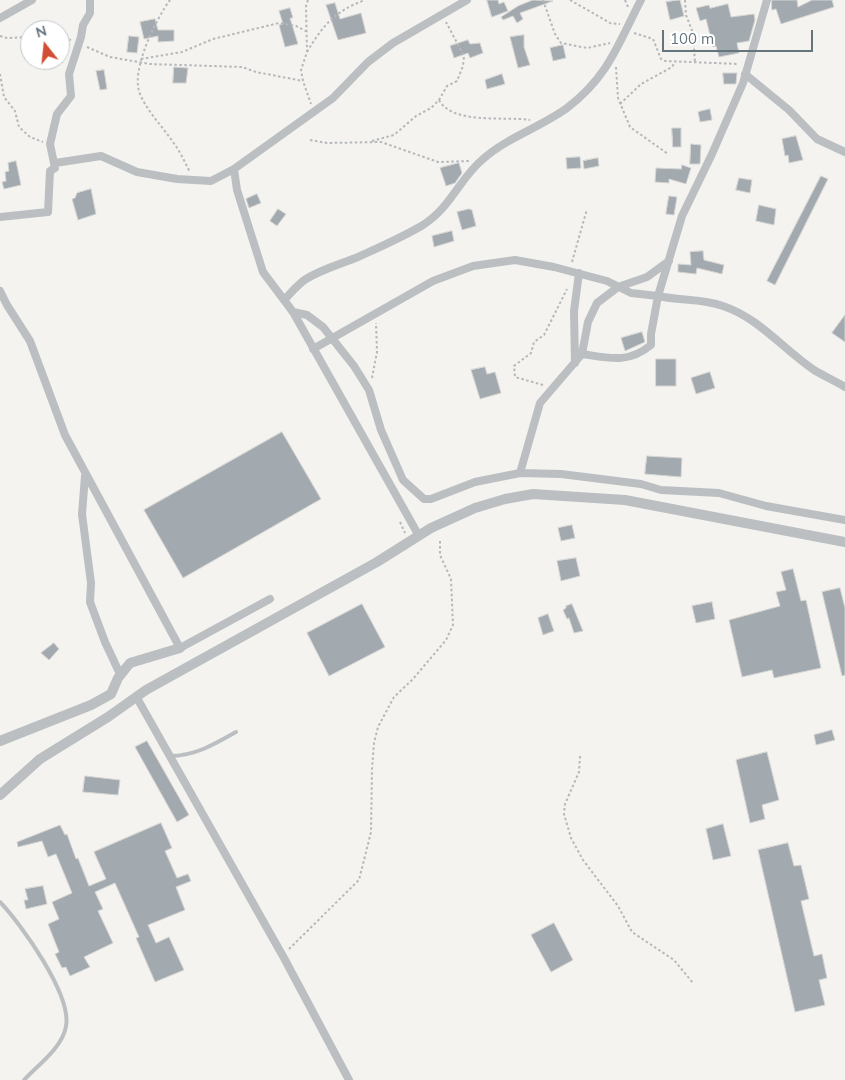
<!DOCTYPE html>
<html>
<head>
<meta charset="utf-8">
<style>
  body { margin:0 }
  #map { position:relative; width:845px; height:1080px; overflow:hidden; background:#f4f3f0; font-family:Mulish,sans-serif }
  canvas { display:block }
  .north { position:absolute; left:20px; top:20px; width:50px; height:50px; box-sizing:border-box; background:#fff; border:1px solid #c1c8cb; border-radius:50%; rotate:344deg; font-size:14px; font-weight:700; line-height:20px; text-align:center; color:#65757e }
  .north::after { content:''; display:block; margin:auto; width:18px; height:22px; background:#d04e33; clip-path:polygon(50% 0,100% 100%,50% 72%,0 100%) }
  .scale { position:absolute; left:662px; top:30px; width:151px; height:22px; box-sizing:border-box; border:2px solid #65757e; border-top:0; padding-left:6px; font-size:15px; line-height:18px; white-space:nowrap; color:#65757e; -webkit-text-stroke:4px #fff; paint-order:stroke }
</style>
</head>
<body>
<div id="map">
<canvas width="845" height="1080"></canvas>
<div class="north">N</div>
<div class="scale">100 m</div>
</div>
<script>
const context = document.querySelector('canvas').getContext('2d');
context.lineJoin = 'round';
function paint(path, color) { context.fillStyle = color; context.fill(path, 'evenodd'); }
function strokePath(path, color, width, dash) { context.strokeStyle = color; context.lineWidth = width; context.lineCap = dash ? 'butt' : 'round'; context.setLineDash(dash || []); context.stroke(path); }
const building = new Path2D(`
  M487,0H498L499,4L504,2L508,11L492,17Z
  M533,0L553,1L520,13L523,19L517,23L513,16L503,20L501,17L518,6Z
  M680,0L684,16L670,20L666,2Z
  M772,0H797L798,7L812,0H832L834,7L781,24L776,9L772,10Z
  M335,3L340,19L361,13L366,33L338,40L326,5Z
  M728,4L731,17L754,14L755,20L749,41L737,43L739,53L719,57L716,46L713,47L706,19L700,21L696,8L709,5L710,8Z
  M290,8L293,18H290L298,44L285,47L279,25L283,24L279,11Z
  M155,19L158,30H174V41L158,42V36L144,39L140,22Z
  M524,35V47L530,65L518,68L510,37Z
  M129,36L139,37L137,53L127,52Z
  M468,40L470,44L480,43L483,53L470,58L468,53L454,58L450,46Z
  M563,45L566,58L553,61L550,48Z
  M174,67L188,68L186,83H173Z
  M104,70L107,89L100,90L96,71Z
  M723,73H737L736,84H724Z
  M502,74L505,84L487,89L485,80Z
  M710,109L712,120L700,122L698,112Z
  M672,128H681V147H673Z
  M796,136L803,160L789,163L788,155L785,156L782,139Z
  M691,144L701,145L700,164H690Z
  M580,157L581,168L567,169L566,158Z
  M598,158L599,166L584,169L583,161Z
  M16,161L21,185L4,189L2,182L6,181L5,172L9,171L8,163Z
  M459,163L462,173L455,183L446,186L440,168Z
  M682,165L691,168L686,184L669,179V183L655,182L656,168L681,169Z
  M821,176L828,179L775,285L767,281Z
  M739,178L752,180L750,193L736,190Z
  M91,189L96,214L78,220L72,199L75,198L77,193Z
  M257,194L261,203L249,208L246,199Z
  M669,196L677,197L674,215L666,214Z
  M759,205L776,209L774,225L756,221Z
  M278,209L286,214L277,226L270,221Z
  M469,209L472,210L476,226L462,230L457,212Z
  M452,231L454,241L434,247L432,236Z
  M703,251L704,260L724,265L722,274L697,268L696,274L678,272V264L691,265L690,252Z
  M845,315V342L832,333Z
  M642,332L645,342L625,351L621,338Z
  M656,359H676V386H656Z
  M485,367L487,374L495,372L501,393L480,399L471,370Z
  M710,372L715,388L696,394L691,378Z
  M282,432L321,499L183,578L144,510Z
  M647,456L682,458L681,477L645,474Z
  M572,525L575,538L561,541L558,528Z
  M576,558L580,576L561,581L557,561Z
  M793,569L801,601L806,600L821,668L774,678L772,670L742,677L729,620L780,606L776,592L786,590L781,572Z
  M840,588L845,608V675L842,676L822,592Z
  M712,602L715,619L696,623L692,606Z
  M362,604L385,647L329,676L307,633Z
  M572,604L583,631L574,633L569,618L567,619L563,610L566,608V606Z
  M548,614L554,631L543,635L538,618Z
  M54,643L59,649L49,660L41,653Z
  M832,730L835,740L816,745L814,735Z
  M147,741L189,815L177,822L135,747Z
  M767,752L779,800L762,805L765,819L750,823L736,760Z
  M85,776L120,780L118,795L83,792Z
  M161,823L172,848L165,851L177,878L188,874L191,881L176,887L185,910L148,925L156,943L169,937L184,970L155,982L136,938L139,937L115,883L95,892L103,909L98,911L113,943L84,957L90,967L70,976L66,967L62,968L55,954L59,952L48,924L59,919L52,902L72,893L56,854L48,857L42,841L18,847L17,842L60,825L65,835L67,834L76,859L78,858L89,886L106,879L94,852Z
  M723,824L731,856L713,860L706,829Z
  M788,843L794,866L801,865L809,899L801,901L814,956L822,954L827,978L819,980L825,1005L795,1012L758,850Z
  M43,886L47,904L26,909L24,900H28L25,889Z
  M554,923L573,960L551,972L531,935Z`);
paint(building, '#a3aaaf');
strokePath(building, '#d5d5d3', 1);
strokePath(new Path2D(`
  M170,0C156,19 130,71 140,94C148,113 164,128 175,145C181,153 185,163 190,172
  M308,0L306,6L307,52L301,70L303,81L311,104
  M543,0L555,34L561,43L587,48L610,43
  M570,0L610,23L620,24
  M625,0L628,7
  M685,0L686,15L693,33L695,63
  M634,33L653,39L661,59L665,61L739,64
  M0,36L7,38L30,37
  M60,36L71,40
  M87,47L110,57L150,64L242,67L256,72L303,81
  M307,52C323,25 335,11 365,0
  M141,59L182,52L213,39L279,23L296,26L306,31
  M616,67L618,98L630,127L668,154
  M0,74L4,97L15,111L19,127L30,137L43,142
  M439,100C453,125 504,116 530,120
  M620,104L641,84L672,67L675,62
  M310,140L327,143L381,142L438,162L469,161
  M372,141L394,135L416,116L431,108L439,100L447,86L457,81L463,66L464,56L446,22
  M572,262L587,209
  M372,378L377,352L376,323
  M543,385L515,377L514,366L531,353L534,342L544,335L567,289
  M400,522L405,533
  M580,756L579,772L565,804L564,814L571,838L583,860L618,906L632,932L674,960L693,983
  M289,949L359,880L371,832L372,769L374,743L378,727L394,697L413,679L446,640L453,625L451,579L440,555V541`), '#b5b8ba', 2, [2.5, 2.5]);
strokePath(new Path2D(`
  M170,756C195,756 215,744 236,732
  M0,902C21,924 72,995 66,1026C63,1047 38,1065 24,1080`), '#bbbfc2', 4);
strokePath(new Path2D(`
  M0,18L32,0
  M745,74L789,110L817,139L845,152
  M55,163L101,156L137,172L177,179L211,181L234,169L333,98L368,62L393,43L467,0
  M234,169L237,190L263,272L293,312L419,536
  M0,217L48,212L50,171L55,168L50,144L57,114L71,96L69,74L81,37L83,25L90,13V0
  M0,291L7,305L30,341L65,435L180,648L270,599
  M284,300C291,293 298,284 306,279C322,269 341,264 358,257C380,247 403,237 423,225C452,206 459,179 483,159C508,137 541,127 567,108C609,76 618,44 641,0
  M293,312L307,315L323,327L354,366L369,390L381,430L403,480L424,499H431L475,482L520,473L540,403L582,354C609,358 628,364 651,345V334L658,296C680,301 701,298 723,306C759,318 783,349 814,370C824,376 835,381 845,387
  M313,349L433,281L473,266L515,260L554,267L607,281L631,293L658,296L682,216L712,154L743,83L767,0
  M582,354L588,322L597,303L618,287L647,277L669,261
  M575,363L574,311L579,273
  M520,473L561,474L641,484L661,490L719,493L766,506L845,520
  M85,476L82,514L91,583L90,602L105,642L120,674
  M137,698L284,958L349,1080`), '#bbbfc2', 8);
strokePath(new Path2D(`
  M0,741L91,705L111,694L118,678L130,663L180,648
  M0,795L40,759L108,717L146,690L377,562L431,528L475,508L505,499L533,494L625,500L845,542`), '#bbbfc2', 10);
</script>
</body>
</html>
